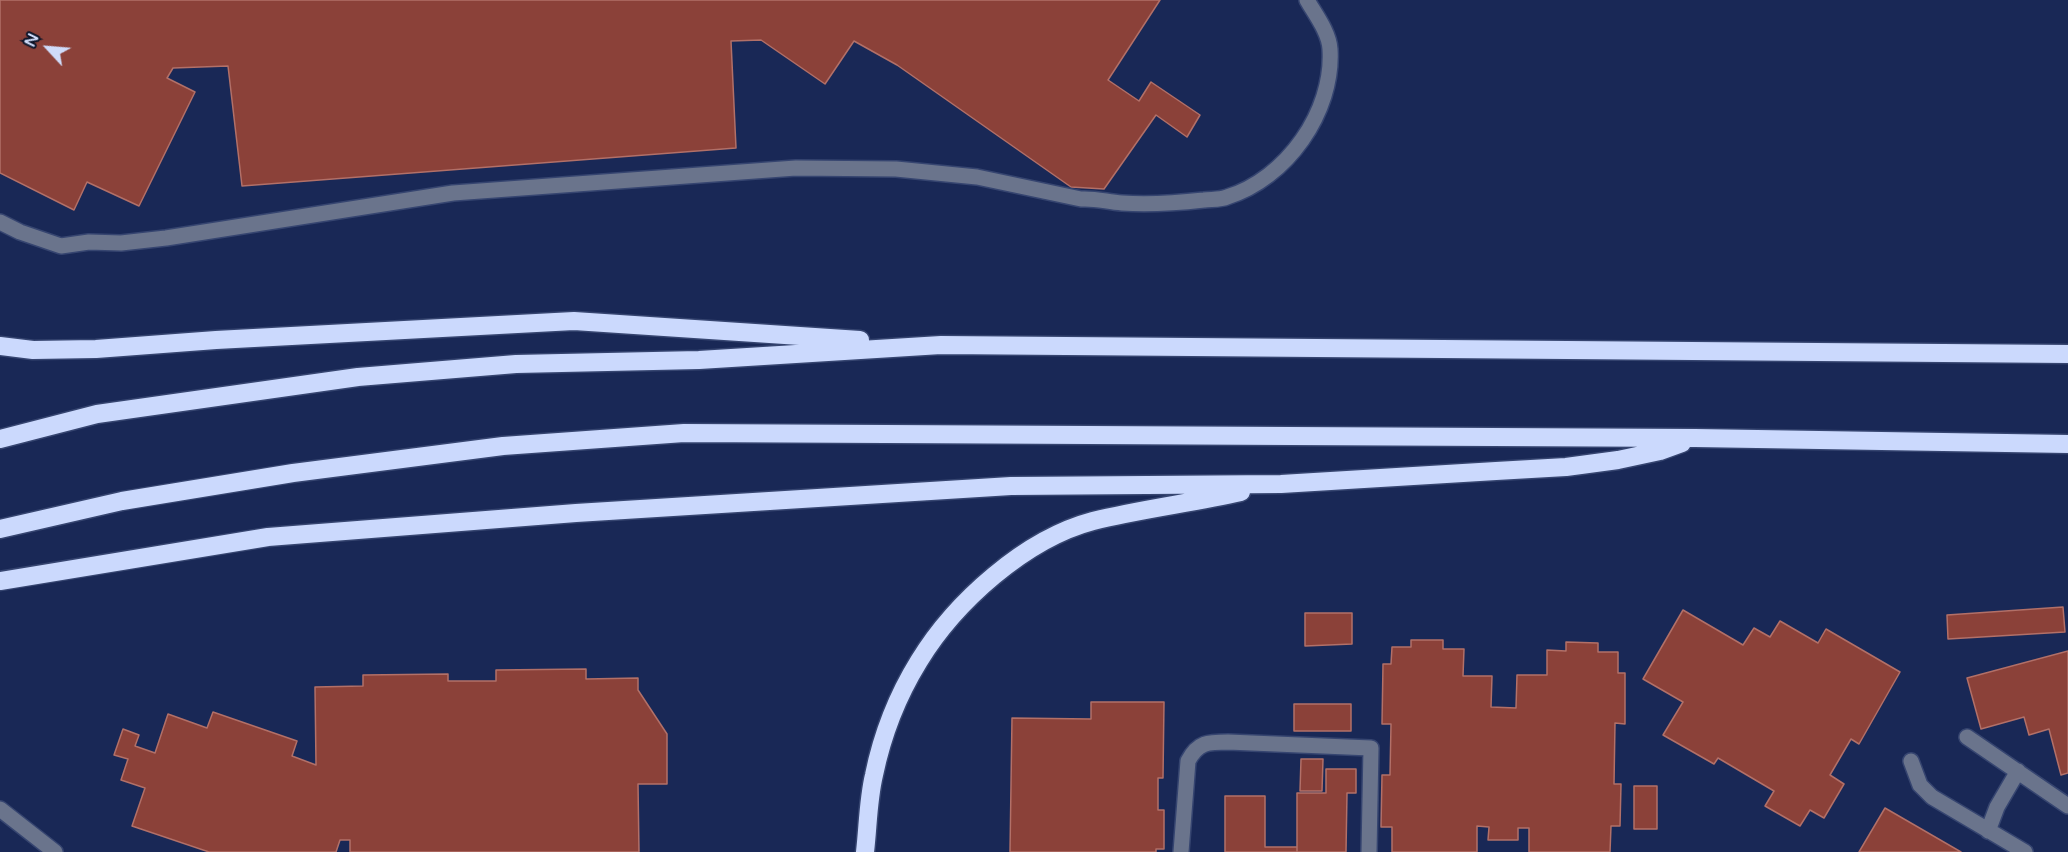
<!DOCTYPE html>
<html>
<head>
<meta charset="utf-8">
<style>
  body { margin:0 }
  #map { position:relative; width:2068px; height:852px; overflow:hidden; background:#192856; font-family:"Varela Round",sans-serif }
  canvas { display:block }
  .north { position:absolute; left:18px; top:18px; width:60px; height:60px; -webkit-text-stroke:4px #0c1327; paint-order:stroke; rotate:296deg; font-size:16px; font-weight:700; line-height:24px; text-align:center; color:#cfdbf9 }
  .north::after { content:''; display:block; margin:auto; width:21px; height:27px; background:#cfdbf9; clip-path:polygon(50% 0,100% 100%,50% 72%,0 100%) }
</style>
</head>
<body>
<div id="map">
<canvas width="2068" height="852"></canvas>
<div class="north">N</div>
</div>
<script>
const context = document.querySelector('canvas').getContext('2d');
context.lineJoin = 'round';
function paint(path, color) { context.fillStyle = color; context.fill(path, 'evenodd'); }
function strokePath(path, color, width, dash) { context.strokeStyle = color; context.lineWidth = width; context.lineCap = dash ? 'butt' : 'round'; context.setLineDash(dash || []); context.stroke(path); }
const building = new Path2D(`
  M0,0H1160L1108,80L1139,101L1151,82L1200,115L1187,137L1156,115L1104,189L1071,187L897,65L854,41L825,84L761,40L731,41L736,148L242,186L228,66L173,68L167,78L195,92L139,206L87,182L74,210L0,173Z
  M2063,607L2065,632L1948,639L1947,615Z
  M1683,610L1743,645L1754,628L1770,637L1780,621L1818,643L1826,629L1900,672L1859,744L1851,739L1830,775L1844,784L1824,818L1810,810L1800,826L1765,806L1774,791L1718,758L1714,764L1663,735L1683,702L1643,679Z
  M1305,613H1352V644L1305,646Z
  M1411,640H1443V649H1464L1463,676H1492L1491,707L1516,708L1517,675H1547V650L1566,651V642L1598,643V652H1618V673H1625V724L1615,723L1614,784H1621L1620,826H1611L1610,852H1529V828H1518V840H1488L1489,827L1477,826V852H1392V827H1381L1382,775H1390L1391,724H1382L1383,664H1391L1392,647H1411Z
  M2068,651V773L2061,775L2049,729L2029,735L2024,717L1981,729L1967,678Z
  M586,669V679L638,678V690L667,734V784H638L639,852H350V840H340L336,852H209L132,826L145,788L121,780L128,759L114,755L123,729L139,735L135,746L155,753L168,714L207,728L213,712L297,741L292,756L316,765L315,687L363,686V675L448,674V681H496V670Z
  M1091,702H1164L1163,778H1158V810H1164V849H1156V852H1010L1012,718L1091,719Z
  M1294,704H1351V731H1294Z
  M1301,759H1323L1322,791H1300Z
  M1326,769H1356V793H1347L1346,852H1297V793H1326Z
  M1634,786H1657V829H1634Z
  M1225,796H1265V847H1297V852H1225Z
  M1885,808L1961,852H1859Z`);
paint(building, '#8b4139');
strokePath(building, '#b27068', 1.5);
const minor = new Path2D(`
  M0,222L20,232L61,246L89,242L121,243L166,238L453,193L796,168L896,169L977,177L1081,199C1096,198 1107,202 1122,203C1149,205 1177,203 1204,200C1211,199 1220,200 1227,197C1286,179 1334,112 1330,49C1329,32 1315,14 1307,0
  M1967,737L2068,806
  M1911,761L1920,785L1932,797L2025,852
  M0,809L55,852
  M1988,831L1997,807L2018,771
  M1181,852L1188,761C1198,742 1208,742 1228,742L1371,748L1369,852`);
const highway = new Path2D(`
  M0,346L33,350L96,349L216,340L574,321L860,340
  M0,439L97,414L358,377L516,364L699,360L941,345L2068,354
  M0,529L122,501L293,473L503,446L684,433L1695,438L2068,444
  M0,581L268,537L576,513L1011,486L1281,484L1496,471L1566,467L1618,460L1660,451L1682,443
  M865,852C868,827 868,800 874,775C882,736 898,695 919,661C955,602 1025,539 1093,521C1141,509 1192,503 1241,492`);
strokePath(minor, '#364570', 18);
strokePath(highway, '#364570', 21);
strokePath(minor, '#6a748c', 15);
strokePath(highway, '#cbd9fd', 18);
</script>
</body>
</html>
